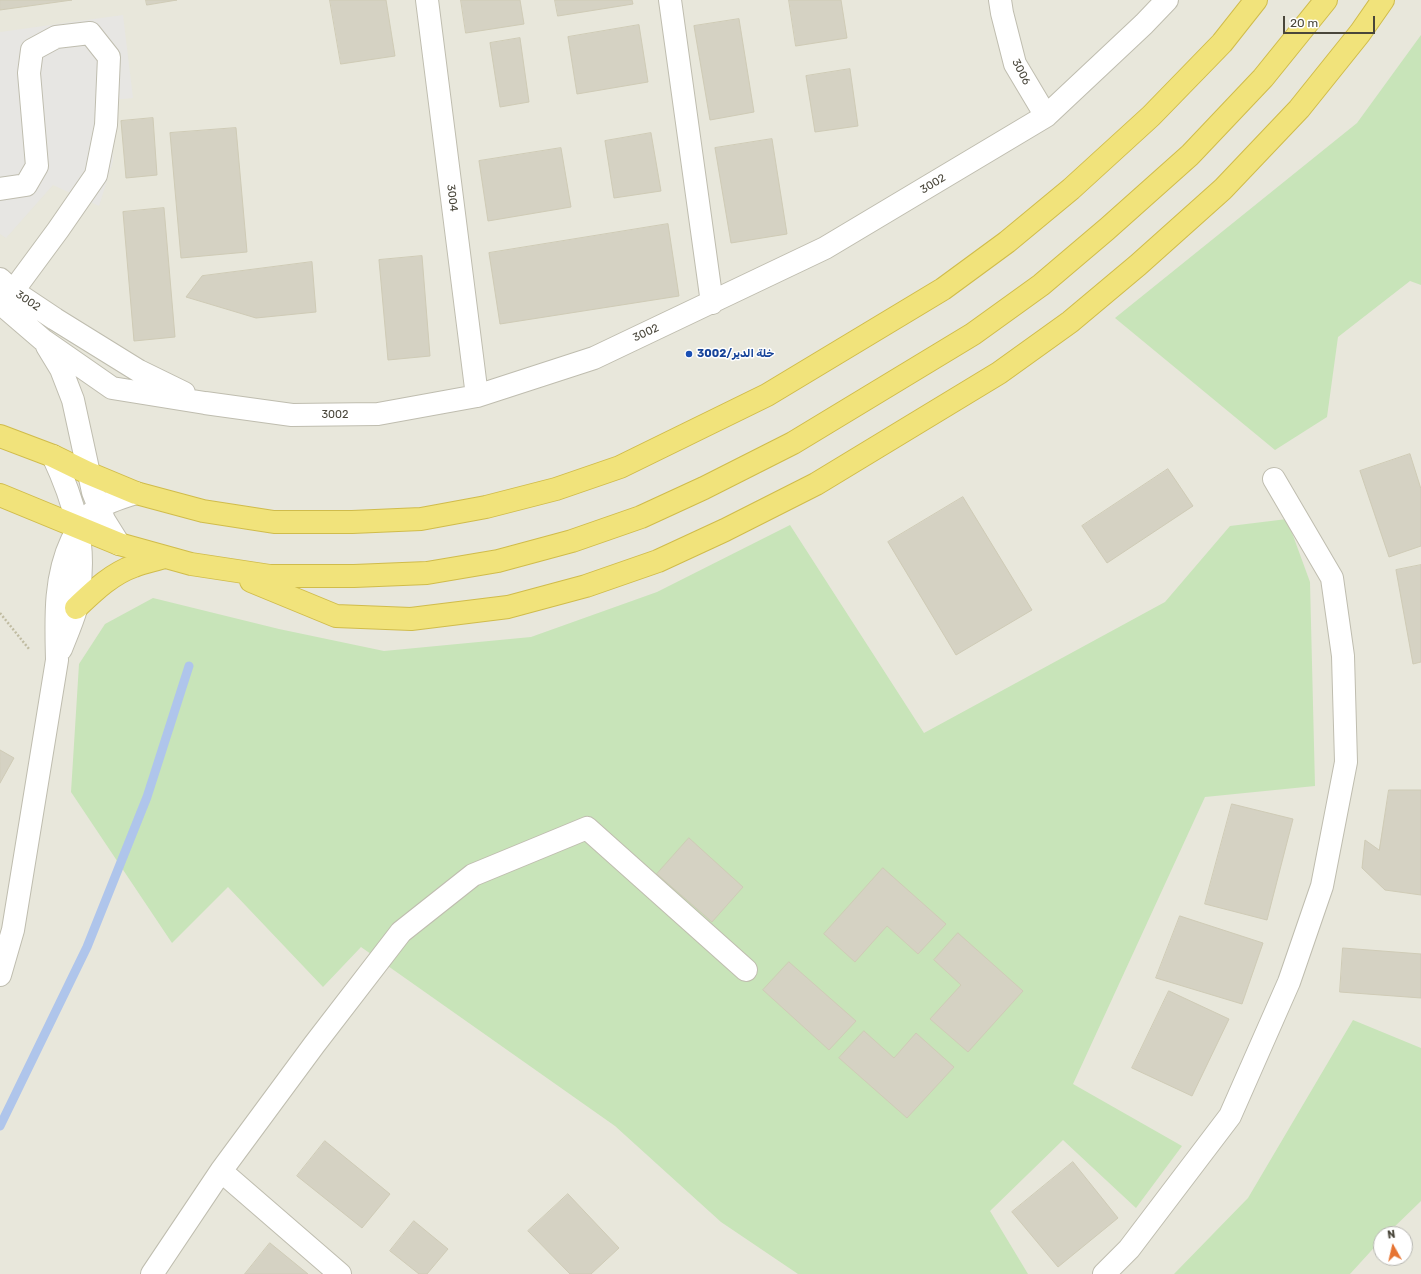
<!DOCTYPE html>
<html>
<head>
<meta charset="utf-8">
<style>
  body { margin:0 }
  #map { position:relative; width:1421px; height:1274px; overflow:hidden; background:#f5f4ec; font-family:Rubik,sans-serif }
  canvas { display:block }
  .north { position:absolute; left:1373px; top:1226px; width:40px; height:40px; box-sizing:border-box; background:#fff; border:1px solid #b6b5b0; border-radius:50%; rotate:352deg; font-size:11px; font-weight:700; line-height:16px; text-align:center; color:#49463a }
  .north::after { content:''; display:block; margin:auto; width:14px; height:18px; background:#e67432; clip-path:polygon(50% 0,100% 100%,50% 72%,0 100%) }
  .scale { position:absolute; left:1283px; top:16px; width:92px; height:18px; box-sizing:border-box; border:2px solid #49463a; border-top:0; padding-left:5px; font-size:12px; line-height:14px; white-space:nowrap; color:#49463a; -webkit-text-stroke:3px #fff; paint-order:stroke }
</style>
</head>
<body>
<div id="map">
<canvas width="1421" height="1274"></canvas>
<div class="north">N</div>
<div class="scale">20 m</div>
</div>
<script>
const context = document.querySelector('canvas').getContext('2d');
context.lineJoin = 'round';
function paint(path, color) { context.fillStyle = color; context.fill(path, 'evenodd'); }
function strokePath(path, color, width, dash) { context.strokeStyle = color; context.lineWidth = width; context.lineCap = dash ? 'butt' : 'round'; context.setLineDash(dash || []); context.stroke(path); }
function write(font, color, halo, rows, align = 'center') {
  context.font = font + ' Rubik,"Noto Sans Arabic",sans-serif'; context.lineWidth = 3; context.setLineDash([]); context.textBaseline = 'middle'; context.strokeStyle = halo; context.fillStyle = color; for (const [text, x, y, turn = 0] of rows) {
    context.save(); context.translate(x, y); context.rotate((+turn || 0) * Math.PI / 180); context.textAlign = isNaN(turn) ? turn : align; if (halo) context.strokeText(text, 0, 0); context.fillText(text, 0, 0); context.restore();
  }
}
paint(new Path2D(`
  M0,0H1421V1274H0ZM1381,1234H1405V1258H1381Z`), '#e8e7db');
paint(new Path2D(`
  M1421,35V285L1410,281L1338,337L1327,417L1275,450L1115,318L1357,123Z
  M1287,519L1310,582L1315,786L1205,797L1073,1084L1182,1146L1136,1208L1063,1140L990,1211L1028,1274H798L721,1222L615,1126L361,947L323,987L228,887L172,943L71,792L79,664L105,624L153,598L279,629L384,651L531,637L657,592L790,525L924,733L1165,602L1230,526Z
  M1353,1020L1421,1048V1201L1387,1234H1381V1240L1350,1274H1174L1248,1198Z`), '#c8e4b9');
paint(new Path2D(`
  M123,15L133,98L113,100V161L99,206L53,185L6,238L0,234V32Z`), '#e7e6e3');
strokePath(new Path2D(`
  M0,1126L87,947L147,797L189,666`), '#afc5eb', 9);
const building = new Path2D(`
  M0,0H72L0,10Z
  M146,0H177L147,5Z
  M330,0H386L395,56L341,64Z
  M461,0H520L524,24L466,33Z
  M555,0H632L633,4L558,16Z
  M789,0H841L847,38L796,46Z
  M739,19L754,112L710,120L694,26Z
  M639,25L648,82L577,94L568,37Z
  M520,38L529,102L500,107L490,43Z
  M850,69L858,126L815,132L806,76Z
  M153,118L157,175L126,178L121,121Z
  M236,128L247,252L181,258L170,133Z
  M651,133L661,191L614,198L605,141Z
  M772,139L787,234L731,243L715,148Z
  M561,148L571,207L488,221L479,161Z
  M164,208L175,337L134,341L123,212Z
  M668,224L679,296L500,324L489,253Z
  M422,256L430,356L388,360L379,260Z
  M312,262L316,312L256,318L186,297L202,276Z
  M1410,454L1421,489V546L1389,557L1360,471Z
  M1168,469L1193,506L1107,563L1082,526Z
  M963,497L1032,610L956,655L888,542Z
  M1421,565V662L1413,664L1396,570Z
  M0,750L14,758L0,783Z
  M1389,790H1421V895L1385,890L1362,868L1365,840L1379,850Z
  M1232,804L1293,819L1267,920L1205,904Z
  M689,838L743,887L712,922L657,874Z
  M883,868L946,924L918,954L887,926L855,962L824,934Z
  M1180,916L1263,943L1242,1004L1156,978Z
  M958,933L1023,991L968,1052L930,1019L961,985L934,960Z
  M1343,948L1421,954V998L1340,992Z
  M789,962L856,1021L829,1050L763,990Z
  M1169,991L1229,1019L1192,1096L1132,1068Z
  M864,1031L894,1058L916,1033L954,1067L907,1118L839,1058Z
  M325,1141L390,1194L362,1228L297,1176Z
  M1073,1162L1118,1218L1058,1267L1012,1212Z
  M568,1194L619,1248L591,1274H570L528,1231Z
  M414,1221L448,1249L427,1274H419L390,1251Z
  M270,1243L308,1274H245Z`);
paint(building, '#d5d2c3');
strokePath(building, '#cfcbb6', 1);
const minor = new Path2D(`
  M427,0L477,396
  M670,0L712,303
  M1000,0L1002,13L1015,64L1046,116
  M0,189L26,185L37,166L29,73L32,50L56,37L90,33L109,57L106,125L96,175L58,230L13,291
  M0,279L13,291L55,319L139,371L184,393
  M0,303L43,340L112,388L205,403L292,415L378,414L477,396L594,358L825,248L1046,116L1144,24L1167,0
  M47,346L61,369L73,400L93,492L104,520L119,544
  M53,456C74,501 86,541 79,591C78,597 78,603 76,609C72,623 66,636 61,649
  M0,975L13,930L57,660C56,619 54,578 72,540C77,531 81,521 89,515C103,503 120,498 136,493
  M221,1171L340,1274
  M152,1274L221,1171L314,1045L401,932L473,875L587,828L746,970
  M1104,1274L1129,1249L1230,1116L1289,982L1322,886L1346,762L1343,656L1332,578L1274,479`);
const highway = new Path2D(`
  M0,436L53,456L88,473L136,493L203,511L274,522H352L421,519L486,507L556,489L620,467L767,395L943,289L1007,242L1071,189L1151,116L1222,43L1256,0
  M0,495L119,544L191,564L270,576H354L427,573L498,561L572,541L641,517L704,488L793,443L973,334L1041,285L1107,229L1190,155L1263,78L1326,0
  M251,581L336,616L411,619L508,607L586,586L658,561L725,530L816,484L999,373L1070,322L1138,265L1223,189L1299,109L1360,33L1383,0
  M76,608C93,592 111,574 134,566C144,562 155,560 164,557`);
strokePath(minor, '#bfbdaf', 24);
strokePath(highway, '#d0bc4b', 24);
strokePath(new Path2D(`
  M0,613L29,649`), '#c0bca2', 2.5, [2, 2]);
strokePath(minor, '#fff', 22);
strokePath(highway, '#f1e37b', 22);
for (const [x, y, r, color] of [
  [689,354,4,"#1a4fb4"]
]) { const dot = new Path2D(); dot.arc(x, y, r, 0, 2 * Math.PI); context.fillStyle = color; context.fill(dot); strokePath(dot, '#fff', 1.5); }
write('11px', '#49463a', '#fff', [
  ["3006",1021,72,63],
  ["3002",933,184,-31],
  ["3004",452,198,83],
  ["3002",28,301,34],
  ["3002",646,333,-25],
  ["3002",335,415]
]);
write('bold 11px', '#164399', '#fff', [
  ["خلة الدير/3002",697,354]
], 'left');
</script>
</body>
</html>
